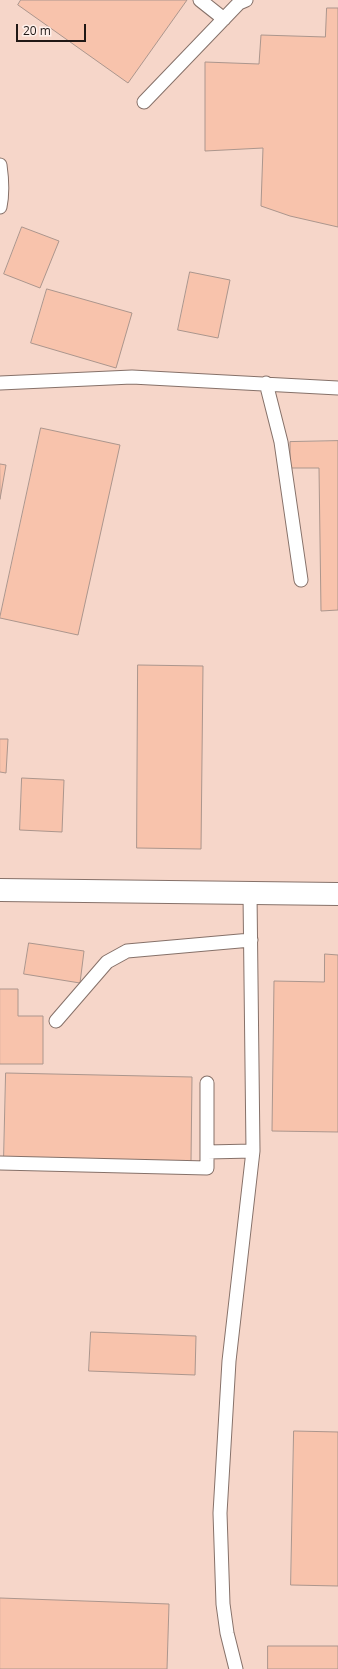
<!DOCTYPE html>
<html>
<head>
<meta charset="utf-8">
<style>
  body { margin:0 }
  #map { position:relative; width:338px; height:1669px; overflow:hidden; background:#f8e1d7; font-family:"Open Sans",sans-serif }
  canvas { display:block }
  .scale { position:absolute; left:16px; top:24px; width:70px; height:18px; box-sizing:border-box; border:2px solid #201815; border-top:0; padding-left:5px; font-size:12px; line-height:14px; white-space:nowrap; color:#201815; -webkit-text-stroke:3px #fff0ea; paint-order:stroke }
</style>
</head>
<body>
<div id="map">
<canvas width="338" height="1669"></canvas>
<div class="scale">20 m</div>
</div>
<script>
const context = document.querySelector('canvas').getContext('2d');
context.lineJoin = 'round';
function paint(path, color) { context.fillStyle = color; context.fill(path, 'evenodd'); }
function strokePath(path, color, width, dash) { context.strokeStyle = color; context.lineWidth = width; context.lineCap = dash ? 'butt' : 'round'; context.setLineDash(dash || []); context.stroke(path); }
paint(new Path2D(`
  M0,0H338V1669H0Z`), '#f6d6c9');
const building = new Path2D(`
  M21,0H187L128,83L18,5Z
  M327,8H338V227L290,216L261,206L263,148L205,151V62L259,64L261,35L325,37Z
  M22,227L59,241L40,288L4,274Z
  M190,272L230,280L218,338L178,330Z
  M47,289L132,313L116,368L31,343Z
  M41,428L120,445L78,635L0,618Z
  M338,441V610L321,611L319,468H290V442Z
  M0,464L6,465L0,499Z
  M138,665L203,666L201,849L137,848Z
  M0,739H8L6,773L0,772Z
  M22,778L64,780L62,832L20,830Z
  M29,943L84,951L80,983L24,974Z
  M325,954L338,955V1132L272,1131L274,981L324,982Z
  M0,989H18V1016H43V1064H0Z
  M6,1073L192,1077L191,1162L4,1157Z
  M91,1332L196,1336L195,1375L89,1371Z
  M294,1431L338,1432V1586L291,1585Z
  M0,1598L169,1604L167,1669H0Z
  M268,1646H338V1669H268Z`);
paint(building, '#f8c3ac');
strokePath(building, '#ac968d', 1);
const lane = new Path2D(`
  M200,0L224,19
  M144,102L239,3L246,0
  M0,165C2,179 3,193 0,207
  M0,383L132,377L338,388
  M266,383L281,442L301,580
  M56,1021L107,962L127,951L251,940
  M207,1152V1083
  M0,1163L207,1168V1152L253,1151
  M236,1669L227,1633L223,1604L220,1513L229,1361L253,1151L250,894`);
const street = new Path2D(`
  M0,890L338,894`);
strokePath(lane, '#867169', 15);
strokePath(street, '#867169', 24);
strokePath(lane, '#fff', 13);
strokePath(street, '#fff', 22);
</script>
</body>
</html>
